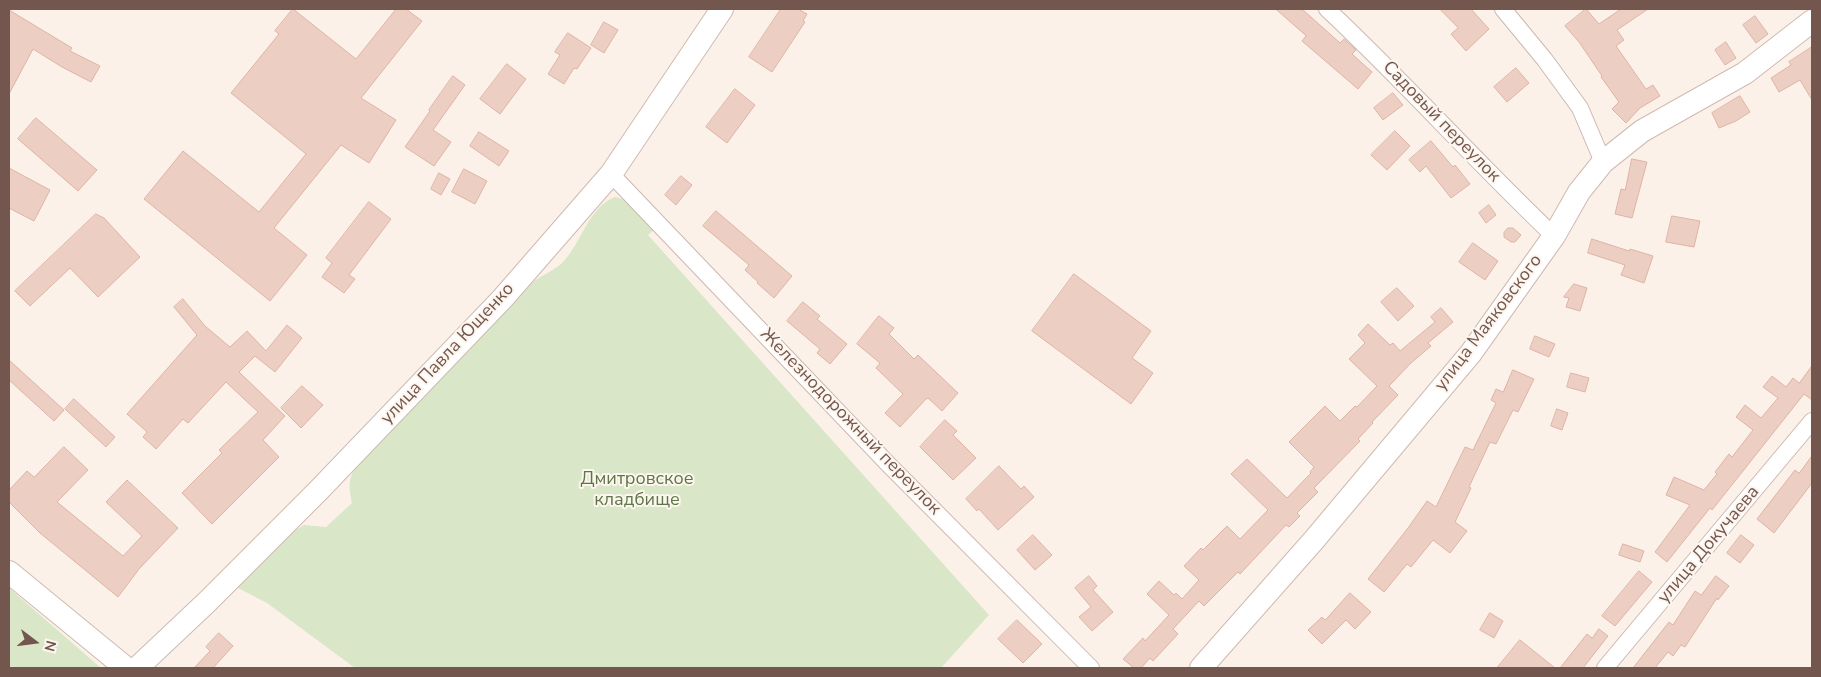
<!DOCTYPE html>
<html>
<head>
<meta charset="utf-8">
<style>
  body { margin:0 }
  #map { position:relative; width:1821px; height:677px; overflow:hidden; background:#fbf1e9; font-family:"Nunito Sans",sans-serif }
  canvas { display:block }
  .frame { position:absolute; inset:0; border:10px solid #73574f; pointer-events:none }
  .north { position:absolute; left:10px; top:617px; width:50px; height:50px; -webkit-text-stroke:4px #fdf6ef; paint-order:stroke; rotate:105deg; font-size:14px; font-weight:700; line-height:20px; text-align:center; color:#73574f }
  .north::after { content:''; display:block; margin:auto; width:18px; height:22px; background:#73574f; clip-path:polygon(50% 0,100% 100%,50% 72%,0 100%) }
</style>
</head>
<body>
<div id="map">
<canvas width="1821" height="677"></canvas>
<div class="frame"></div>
<div class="north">N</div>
</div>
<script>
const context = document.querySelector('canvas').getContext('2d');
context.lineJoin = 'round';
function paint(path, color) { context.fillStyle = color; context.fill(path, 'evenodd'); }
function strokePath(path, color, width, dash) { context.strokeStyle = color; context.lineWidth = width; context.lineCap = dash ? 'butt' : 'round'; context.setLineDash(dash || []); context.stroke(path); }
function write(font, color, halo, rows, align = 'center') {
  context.font = font + ' "Nunito Sans",sans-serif'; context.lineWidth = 4; context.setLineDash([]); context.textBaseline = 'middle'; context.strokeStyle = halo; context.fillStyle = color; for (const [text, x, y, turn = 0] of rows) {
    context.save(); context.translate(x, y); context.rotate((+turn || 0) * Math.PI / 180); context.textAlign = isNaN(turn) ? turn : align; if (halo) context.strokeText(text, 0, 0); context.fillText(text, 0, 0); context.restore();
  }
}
paint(new Path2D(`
  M615,197L626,200L656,228L648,235L989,615L941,668H355L267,603L236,587L294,531L304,525L326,527L352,503C348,483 348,478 360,461L534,281C543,275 554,270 561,264C582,244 587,208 615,197Z
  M9,588L101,668H9Z`), '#d9e7c8');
const building = new Path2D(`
  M293,9L356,59L396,9H406L422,21L361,98L396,120L369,163L341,145L274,228L307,255L270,301L144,199L183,151L259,212L306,154L231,93L279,34L275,31Z
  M781,9H798L807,14L803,21L805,22L772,72L749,57Z
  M1276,9H1302L1340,43L1344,39L1356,50L1352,54L1372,72L1358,89L1302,41L1306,36Z
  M1440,9H1471L1489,29L1466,51L1451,34L1458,28Z
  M1586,9L1599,24L1621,9H1648L1617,30L1624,40L1616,46L1646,89L1653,85L1660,96L1640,108L1626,123L1612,109L1619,102L1601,77L1602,76L1579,42L1565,26Z
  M9,10L72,48L70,51L100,66L91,82L62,67L33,49L9,94Z
  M1755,16L1768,34L1756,43L1743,25Z
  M604,22L618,30L604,53L591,45Z
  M568,33L591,48L577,69L574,68L564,84L548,74L560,55L555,52Z
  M1726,42L1736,58L1725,65L1715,50Z
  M1812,47V100L1800,80L1779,92L1771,78L1791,65L1789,62Z
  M507,64L526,79L500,114L480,99Z
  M1516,68L1529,83L1507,102L1494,87Z
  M453,76L465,85L433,130L451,142L434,166L405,147L430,111L429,110Z
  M735,89L755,105L727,143L706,127Z
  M1393,93L1403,105L1383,120L1374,108Z
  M1740,96L1750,112L1736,121L1719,128L1712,113Z
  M36,118L97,170L78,191L18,139Z
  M1395,131L1410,146L1387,170L1371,155Z
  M479,132L509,151L499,166L470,146Z
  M1431,141L1453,167L1455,165L1470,184L1451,198L1426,166L1420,172L1409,160Z
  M1632,159L1647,162L1632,218L1615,214L1621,189L1625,190Z
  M9,168L50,190L34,221L9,208Z
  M464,169L487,181L475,204L452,192Z
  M439,173L450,179L441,195L431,189Z
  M681,176L692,185L676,205L665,195Z
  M369,202L391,219L349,275L355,279L344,293L322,277L332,263L326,258Z
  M1489,205L1496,215L1486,223L1479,213Z
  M716,211L792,276L774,298L757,283L758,282L745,270L749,265L703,226Z
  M96,214L104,218L140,257L98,297L70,268L30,306L15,291Z
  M1672,216L1700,221L1694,247L1666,242Z
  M1508,228H1513L1521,235L1515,242H1511L1504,237V233Z
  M1592,239L1629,251L1630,249L1653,256L1644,283L1621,275L1625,265L1588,253Z
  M1473,243L1498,261L1485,280L1459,262Z
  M1074,274L1151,331L1132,358L1153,373L1131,404L1032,331Z
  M1574,284L1587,288L1580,311L1566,307L1569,298L1564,297Z
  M1397,288L1414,306L1398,321L1381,302Z
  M183,299L205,326L230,347L247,331L266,351L287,325L302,338L275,372L255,356L239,372L285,416L263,440L279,457L212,524L182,493L222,453L219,450L258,412L226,382L188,423L183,419L156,449L143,437L147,432L127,414L197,335L174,307Z
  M803,302L820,316L817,319L847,344L830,364L817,353L820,349L787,321Z
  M1441,308L1453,322L1428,343L1431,346L1411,363L1389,386L1398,395L1372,422L1373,423L1358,439L1360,441L1314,488L1318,492L1297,513L1300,516L1289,527L1286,525L1240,574L1238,572L1204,606L1199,601L1173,629L1178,634L1153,661L1150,658L1141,668H1134L1123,659L1143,638L1145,641L1169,615L1147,594L1159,581L1174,595L1176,593L1182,599L1199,580L1184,566L1201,548L1203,550L1227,526L1240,539L1268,510L1231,474L1247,459L1287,498L1311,473L1310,472L1314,467L1289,442L1325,406L1340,421L1355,406L1357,407L1377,386L1349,359L1365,343L1358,335L1368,324L1390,345L1393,343L1400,351L1435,322L1431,317Z
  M879,316L894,328L889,334L914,359L918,355L958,393L942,411L928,398L926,399L900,427L885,413L903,394L876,368L880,363L857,344Z
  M1535,336L1555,344L1549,357L1530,349Z
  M9,360L64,410L54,421L9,380Z
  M1812,366V400L1804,394L1712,510L1710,508L1667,562L1655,552L1690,505L1666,495L1674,477L1704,490L1717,474L1715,472L1729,454L1732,457L1753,430L1736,417L1745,405L1761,418L1778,398L1763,387L1772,376L1786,387L1793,378L1799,383Z
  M1513,370L1534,379L1518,412L1513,410L1496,444L1490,442L1469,487L1471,488L1455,522L1467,531L1450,553L1433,540L1411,567L1407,564L1384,592L1368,579L1408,528L1427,501L1436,507L1465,447L1473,450L1496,403L1491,400L1496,389L1503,392Z
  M1571,373L1589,378L1585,392L1567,387Z
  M302,386L323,405L301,428L281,408Z
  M74,399L115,437L106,447L65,409Z
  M1557,409L1568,413L1562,430L1551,426Z
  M945,420L957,431L953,435L976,458L953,480L920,447Z
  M64,447L88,470L57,502L123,556L142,536L106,502L127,480L178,528L139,569L118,597L40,533L9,502V490L27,471L34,477Z
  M1812,456V483L1774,533L1757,519L1795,470L1799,473Z
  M999,466L1021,489L1024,486L1034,497L998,530L979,509L977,511L966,499Z
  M1033,535L1052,555L1035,570L1017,550Z
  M1741,535L1754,545L1740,563L1727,553Z
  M1623,544L1644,551L1640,562L1619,555Z
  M1639,571L1652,582L1615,626L1602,616Z
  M1089,576L1097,586L1093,590L1113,612L1092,631L1079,617L1091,607L1075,588Z
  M1716,576L1729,586L1718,600L1717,598L1685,647L1681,645L1673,656L1668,652L1655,668H1633L1669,622L1673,625L1695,591L1701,595Z
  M1350,593L1371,612L1355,629L1346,620L1322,644L1308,630L1322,617L1325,620Z
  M1490,613L1503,621L1494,638L1480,630Z
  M1017,620L1042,644L1023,663L998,639Z
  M1599,629L1608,636L1583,668H1560L1587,634L1592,638Z
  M219,633L233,646L213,668H194L210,651L206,647Z
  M1520,640L1555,668H1497Z`);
paint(building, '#edcec3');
strokePath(building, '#deb3a5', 1);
const street = new Path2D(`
  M1327,9C1405,82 1476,162 1554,236
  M1503,9L1545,60L1580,108L1603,162
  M611,174L889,465L1091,668
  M1605,668L1812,421`);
const secondary = new Path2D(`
  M9,572L126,668
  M137,668L207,602L318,491L503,298L611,174L722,9
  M1201,668L1314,540L1471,353L1554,236L1579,192L1603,162L1642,131L1745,73L1812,21`);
strokePath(street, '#ccb8b0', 18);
strokePath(secondary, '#d0bab0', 24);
strokePath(street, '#fff', 16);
strokePath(secondary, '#fff', 22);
write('18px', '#73574f', '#fdf6ef', [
  ["Садовый переулок",1441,122,46],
  ["улица Маяковского",1489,323,-53],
  ["улица Павла Ющенко",448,354,-47],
  ["Железнодорожный переулок",850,422,46],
  ["улица Докучаева",1709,545,-50]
]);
write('18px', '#5d7748', '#fdf6ef', [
  ["Дмитровское",637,480],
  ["кладбище",637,501]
]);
</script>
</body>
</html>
